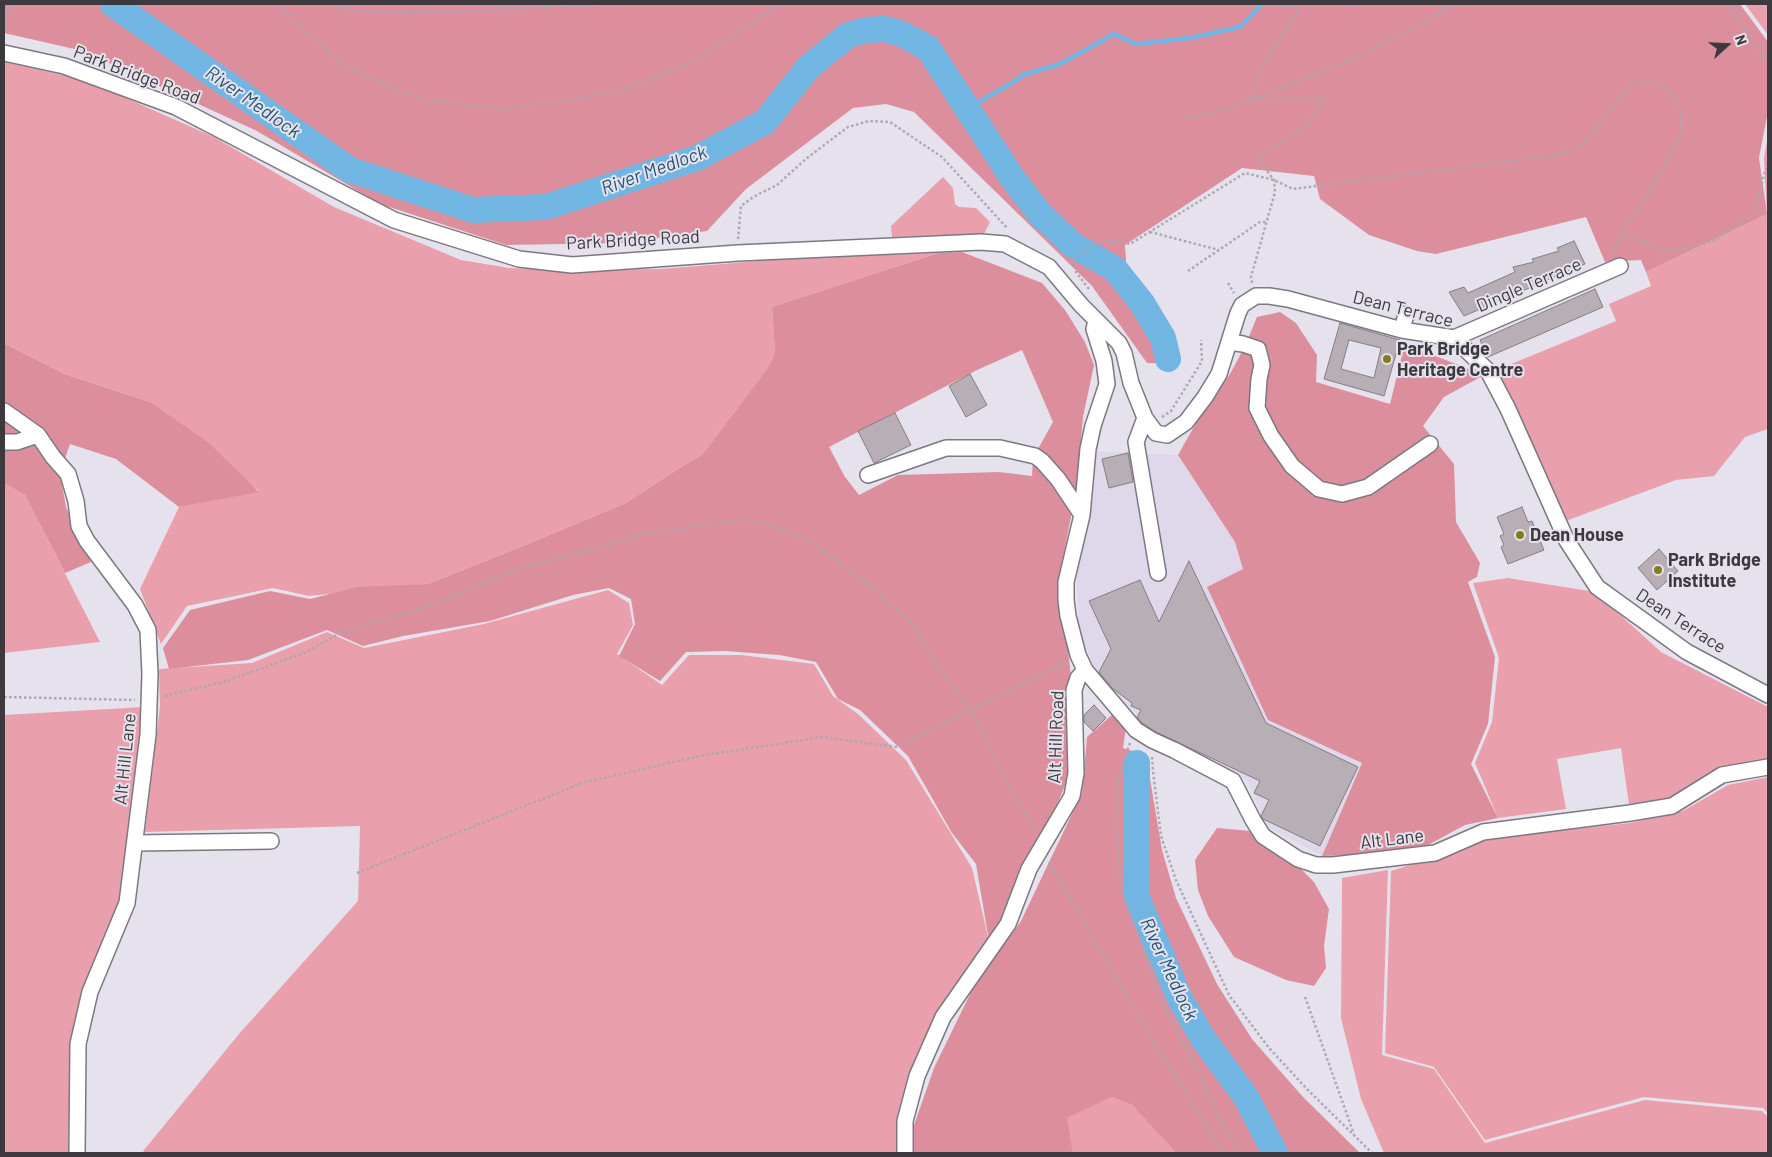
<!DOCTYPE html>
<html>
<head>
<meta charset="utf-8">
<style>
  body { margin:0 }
  #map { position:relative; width:1772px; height:1157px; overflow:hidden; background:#e6e2ed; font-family:Barlow,sans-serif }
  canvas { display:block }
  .frame { position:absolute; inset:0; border:5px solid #3c3a3e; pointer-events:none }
  .north { position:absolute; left:1702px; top:20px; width:50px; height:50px; -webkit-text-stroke:4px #e6e2ed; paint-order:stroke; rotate:70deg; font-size:14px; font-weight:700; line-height:20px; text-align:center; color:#3c3a3e }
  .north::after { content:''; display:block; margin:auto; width:18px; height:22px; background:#3c3a3e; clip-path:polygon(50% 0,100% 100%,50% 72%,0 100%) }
</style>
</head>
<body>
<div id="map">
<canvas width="1772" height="1157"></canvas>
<div class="frame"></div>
<div class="north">N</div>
</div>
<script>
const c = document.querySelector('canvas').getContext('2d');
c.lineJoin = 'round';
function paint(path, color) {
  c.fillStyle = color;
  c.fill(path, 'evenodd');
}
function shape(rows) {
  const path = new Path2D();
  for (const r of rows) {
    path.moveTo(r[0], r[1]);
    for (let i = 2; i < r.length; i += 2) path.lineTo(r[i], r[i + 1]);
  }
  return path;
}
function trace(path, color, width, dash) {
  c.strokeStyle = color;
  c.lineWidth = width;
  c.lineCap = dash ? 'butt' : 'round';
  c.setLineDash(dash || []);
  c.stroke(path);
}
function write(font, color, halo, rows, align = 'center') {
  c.font = font + ' Barlow,sans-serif';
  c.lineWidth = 4;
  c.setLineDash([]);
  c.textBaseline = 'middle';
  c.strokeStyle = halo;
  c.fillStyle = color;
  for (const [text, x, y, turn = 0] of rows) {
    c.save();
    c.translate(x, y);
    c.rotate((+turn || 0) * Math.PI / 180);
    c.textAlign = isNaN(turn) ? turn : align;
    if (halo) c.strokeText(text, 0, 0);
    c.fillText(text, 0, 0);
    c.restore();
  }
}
const built = shape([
  [1096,451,1178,455,1235,542,1243,569,1207,587,1268,720,1362,763,1322,856,1267,827,1247,780,1144,724,1135,712,1095,673,1079,628,1076,569]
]);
const green = shape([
  [1745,4,1768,4,1768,35],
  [4,62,85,80,214,137,334,207,461,260,509,268,570,270,661,269,783,259,938,253,772,307,775,353,767,369,702,455,681,467,626,503,523,546,428,584,309,596,273,588,187,606,161,644,140,589,179,507,259,491,150,402,64,374,4,343],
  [1768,136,1768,429,1745,437,1714,476,1676,480,1563,522,1494,371,1616,321,1609,304,1651,286,1646,272,1767,214,1764,158],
  [943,177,953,188,955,204,959,207,976,208,990,222,984,234,892,237,891,226],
  [4,483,25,495,100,642,4,653],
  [1508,578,1595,592,1661,652,1768,707,1768,759,1721,771,1668,803,1629,805,1621,748,1557,759,1566,809,1498,818,1475,763,1492,722,1499,658,1473,583],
  [608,590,629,603,633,625,617,654,662,685,689,655,741,655,814,664,833,696,858,714,906,760,972,868,989,941,925,1040,900,1107,899,1153,143,1153,144,1150,239,1034,358,901,360,826,145,832,160,707,159,669,252,663,327,632,364,648,484,624],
  [144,707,121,898,85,983,71,1049,68,1153,4,1153,4,715],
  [1768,777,1768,1113,1763,1108,1644,1097,1485,1140,1434,1067,1385,1053,1391,871,1497,837,1630,823,1683,811,1728,785],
  [1388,870,1382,1055,1434,1069,1485,1143,1645,1100,1762,1111,1768,1117,1768,1153,1384,1153,1361,1099,1341,1018,1342,878],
  [1112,1097,1132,1105,1182,1153,1073,1153,1066,1118]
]);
const forest = shape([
  [4,4,1740,4,1768,42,1768,111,1759,158,1767,214,1646,272,1641,260,1605,262,1586,217,1436,254,1417,251,1369,235,1320,199,1314,176,1242,168,1125,245,1128,291,1178,364,1147,363,1092,286,914,112,886,104,853,108,746,189,707,231,621,243,506,245,380,204,257,131,83,51,4,33],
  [962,252,1042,283,1065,310,1085,342,1094,365,1083,417,1077,486,1060,573,1061,619,1068,650,1071,677,1070,774,1055,809,1005,918,989,941,976,864,952,833,908,756,860,710,838,699,816,662,779,655,725,651,686,652,660,681,619,656,635,624,631,599,609,588,573,595,490,621,403,636,363,646,327,630,248,660,169,669,163,648,190,610,270,591,310,599,357,587,428,584,523,546,626,503,681,467,702,455,767,369,775,353,772,307,938,253],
  [1022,350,1053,422,1033,458,1032,476,999,472,898,475,859,495,845,477,829,447,977,370],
  [1280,312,1296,323,1317,355,1316,382,1390,404,1404,347,1425,352,1484,375,1444,397,1423,426,1454,464,1456,522,1480,563,1477,577,1468,582,1495,657,1488,724,1471,764,1498,818,1465,825,1428,845,1381,854,1322,856,1362,763,1268,720,1207,587,1243,569,1235,542,1178,455,1200,416,1230,374,1245,346,1257,317],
  [4,343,64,374,150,402,209,443,259,492,179,507,116,459,70,444,60,473,66,507,91,562,65,573,25,495,4,483],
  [1114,713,1126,728,1123,748,1146,755,1162,850,1176,898,1217,984,1252,1039,1303,1097,1360,1153,1177,1153,1132,1105,1112,1097,1067,1118,1073,1153,913,1153,913,1128,934,1068,974,986,1021,921,1082,793,1087,737],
  [1217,828,1251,831,1293,861,1314,882,1329,909,1324,946,1326,968,1314,986,1286,980,1234,957,1208,916,1198,890,1195,860]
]);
const stream = shape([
  [1279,4,1291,4],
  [1352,4,1353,4],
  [967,109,1017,80,1023,75,1060,64,1114,34,1136,44,1190,38,1240,27,1262,4]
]);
const river = shape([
  [113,4,350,170,473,210,546,207,697,158,765,122,808,68,848,35,866,30,885,29,902,34,928,48,1013,179,1040,214,1073,245,1115,269,1142,303,1163,338,1168,359],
  [1137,763,1137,898,1180,999,1204,1040,1246,1097,1275,1153]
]);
const building = shape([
  [1574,241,1585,264,1464,316,1449,292,1464,287,1468,293,1515,272,1513,267,1534,262,1532,259,1559,251,1557,248,1574,241],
  [1595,289,1603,307,1488,357,1480,340,1595,289],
  [1340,323,1400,340,1384,396,1324,379,1340,323],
  [1349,340,1381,348,1374,378,1341,369,1349,340],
  [970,374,987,405,966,417,949,386,970,374],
  [895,413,911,445,874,463,858,431,895,413],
  [1128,453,1133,482,1109,488,1102,459,1128,453],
  [1522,507,1528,522,1532,521,1544,550,1508,564,1501,547,1504,545,1500,536,1504,534,1497,517,1522,507],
  [1659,549,1678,571,1657,590,1638,568,1659,549],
  [1189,561,1266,723,1358,767,1320,846,1263,819,1261,816,1269,800,1254,793,1260,781,1156,732,1142,723,1137,717,1141,710,1131,706,1132,703,1112,688,1099,672,1111,649,1089,601,1140,580,1159,622,1189,561],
  [1094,705,1106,718,1093,731,1084,722,1084,715,1094,705]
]);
const path = shape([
  [277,4,342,65,422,100,507,109,617,92,691,63,781,4],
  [336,4,343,9,383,12,462,11,625,4],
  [1727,4,1768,62],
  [1439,13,1446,4],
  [4,30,6,19,12,4],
  [1184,119,1221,110,1254,99,1356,58,1458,4],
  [1150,232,1219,250],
  [1621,236,1641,241,1661,249,1682,250,1715,240,1753,214,1768,162],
  [738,239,741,206,753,197,777,185,807,158,848,127,869,121,890,122,942,157,1008,229],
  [1188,271,1260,222,1267,222],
  [1228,283,1234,293],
  [1252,283,1251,277,1275,192,1274,180,1257,158,1304,128,1326,99,1254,99,1258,73,1297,13,1298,4],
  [1089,289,1076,272,1072,259,1099,242,1115,241,1130,244,1245,173,1274,180,1293,189,1558,155,1585,143,1631,84,1654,81,1672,92,1681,111,1681,134,1665,166,1621,236,1613,254],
  [1162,417,1171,411,1202,361,1201,340],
  [165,696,227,681,304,653,343,632,432,605,521,568,595,549,639,535,740,520,768,524,809,541,869,585,912,623,935,663,971,709,996,761,1035,832],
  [4,697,135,700],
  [1130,743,1118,780,1116,830,1121,887,1160,998,1197,1069,1220,1120,1240,1153],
  [1152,757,1153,771,1161,836,1176,880,1229,995,1269,1048,1307,1089,1372,1153],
  [1049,862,1136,1013,1223,1153],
  [357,873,582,783,699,756,823,737,897,747,1066,662],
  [1305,997,1354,1134]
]);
const minor = shape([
  [4,53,64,66,176,107,394,220,519,259,572,265,738,253,981,242,1005,244,1049,267,1081,305,1119,343,1124,353,1131,383,1145,418,1156,433,1167,435,1186,422,1205,397,1219,374,1238,313,1242,305,1256,296,1269,296,1288,299,1402,330,1454,338,1488,371,1508,409,1567,541,1597,587,1687,652,1768,695],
  [1096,321,1094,329,1104,361,1107,384,1093,426,1088,449,1082,515,1066,582,1066,600,1068,616,1078,655,1085,670,1136,730,1152,740,1174,750,1233,781,1253,820,1263,836,1298,859,1316,865,1333,865,1435,853,1483,832,1630,813,1672,806,1722,775,1768,767],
  [1402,330,1406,314],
  [1454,338,1620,266],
  [1229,342,1243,344,1258,349,1262,365,1259,379,1257,408,1271,436,1292,466,1319,489,1342,494,1368,487,1430,444],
  [4,411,38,435,53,457,68,474,76,501,79,526,87,541,135,605,148,630,150,674,148,735,127,903,90,992,78,1044,77,1153],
  [1145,418,1136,442,1158,573],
  [4,442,17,442,38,435],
  [868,475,946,448,1000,448,1035,456,1042,461,1058,479,1082,515],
  [135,843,271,841],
  [905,1153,905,1121,917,1076,943,1017,1008,924,1029,869,1072,796,1076,773,1074,690,1078,678,1085,670]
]);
const markers = [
  [1387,359,5,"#847c22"],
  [1520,535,5,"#847c22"],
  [1658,570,5,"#847c22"]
];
const streetNames = [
  ["Park Bridge Road",137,75,21],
  ["Park Bridge Road",633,240,-3],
  ["Dingle Terrace",1529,285,-23],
  ["Dean Terrace",1403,309,14],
  ["Dean Terrace",1681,621,33],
  ["Alt Hill Road",1056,737,-88],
  ["Alt Hill Lane",125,759,-84],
  ["Alt Lane",1392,839,-7]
];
const poiNames = [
  ["Park Bridge",1397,349],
  ["Heritage Centre",1397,370],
  ["Dean House",1530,535],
  ["Park Bridge",1668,560],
  ["Institute",1668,581]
];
const waterNames = [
  ["River Medlock",253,102,35],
  ["River Medlock",654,170,-20],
  ["River Medlock",1169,969,65]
];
paint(built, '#dfd8eb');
paint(green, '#e99fac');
paint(forest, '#dc8e9c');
trace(stream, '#71b6e3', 4.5);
trace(river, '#71b6e3', 26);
paint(building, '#b8aeb5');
trace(building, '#867c83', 1);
trace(minor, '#7c7882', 18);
trace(path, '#aba8b0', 2.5, [2.5, 2.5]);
trace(minor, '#fff', 15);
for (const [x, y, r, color] of markers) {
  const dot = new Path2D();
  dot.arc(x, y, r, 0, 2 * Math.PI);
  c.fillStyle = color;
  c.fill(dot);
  trace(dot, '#e6e2ed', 2);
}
write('18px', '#3c3a3e', '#e6e2ed', streetNames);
write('bold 18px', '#3c3a3e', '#e6e2ed', poiNames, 'left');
write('italic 19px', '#215574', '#e6e2ed', waterNames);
</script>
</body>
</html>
